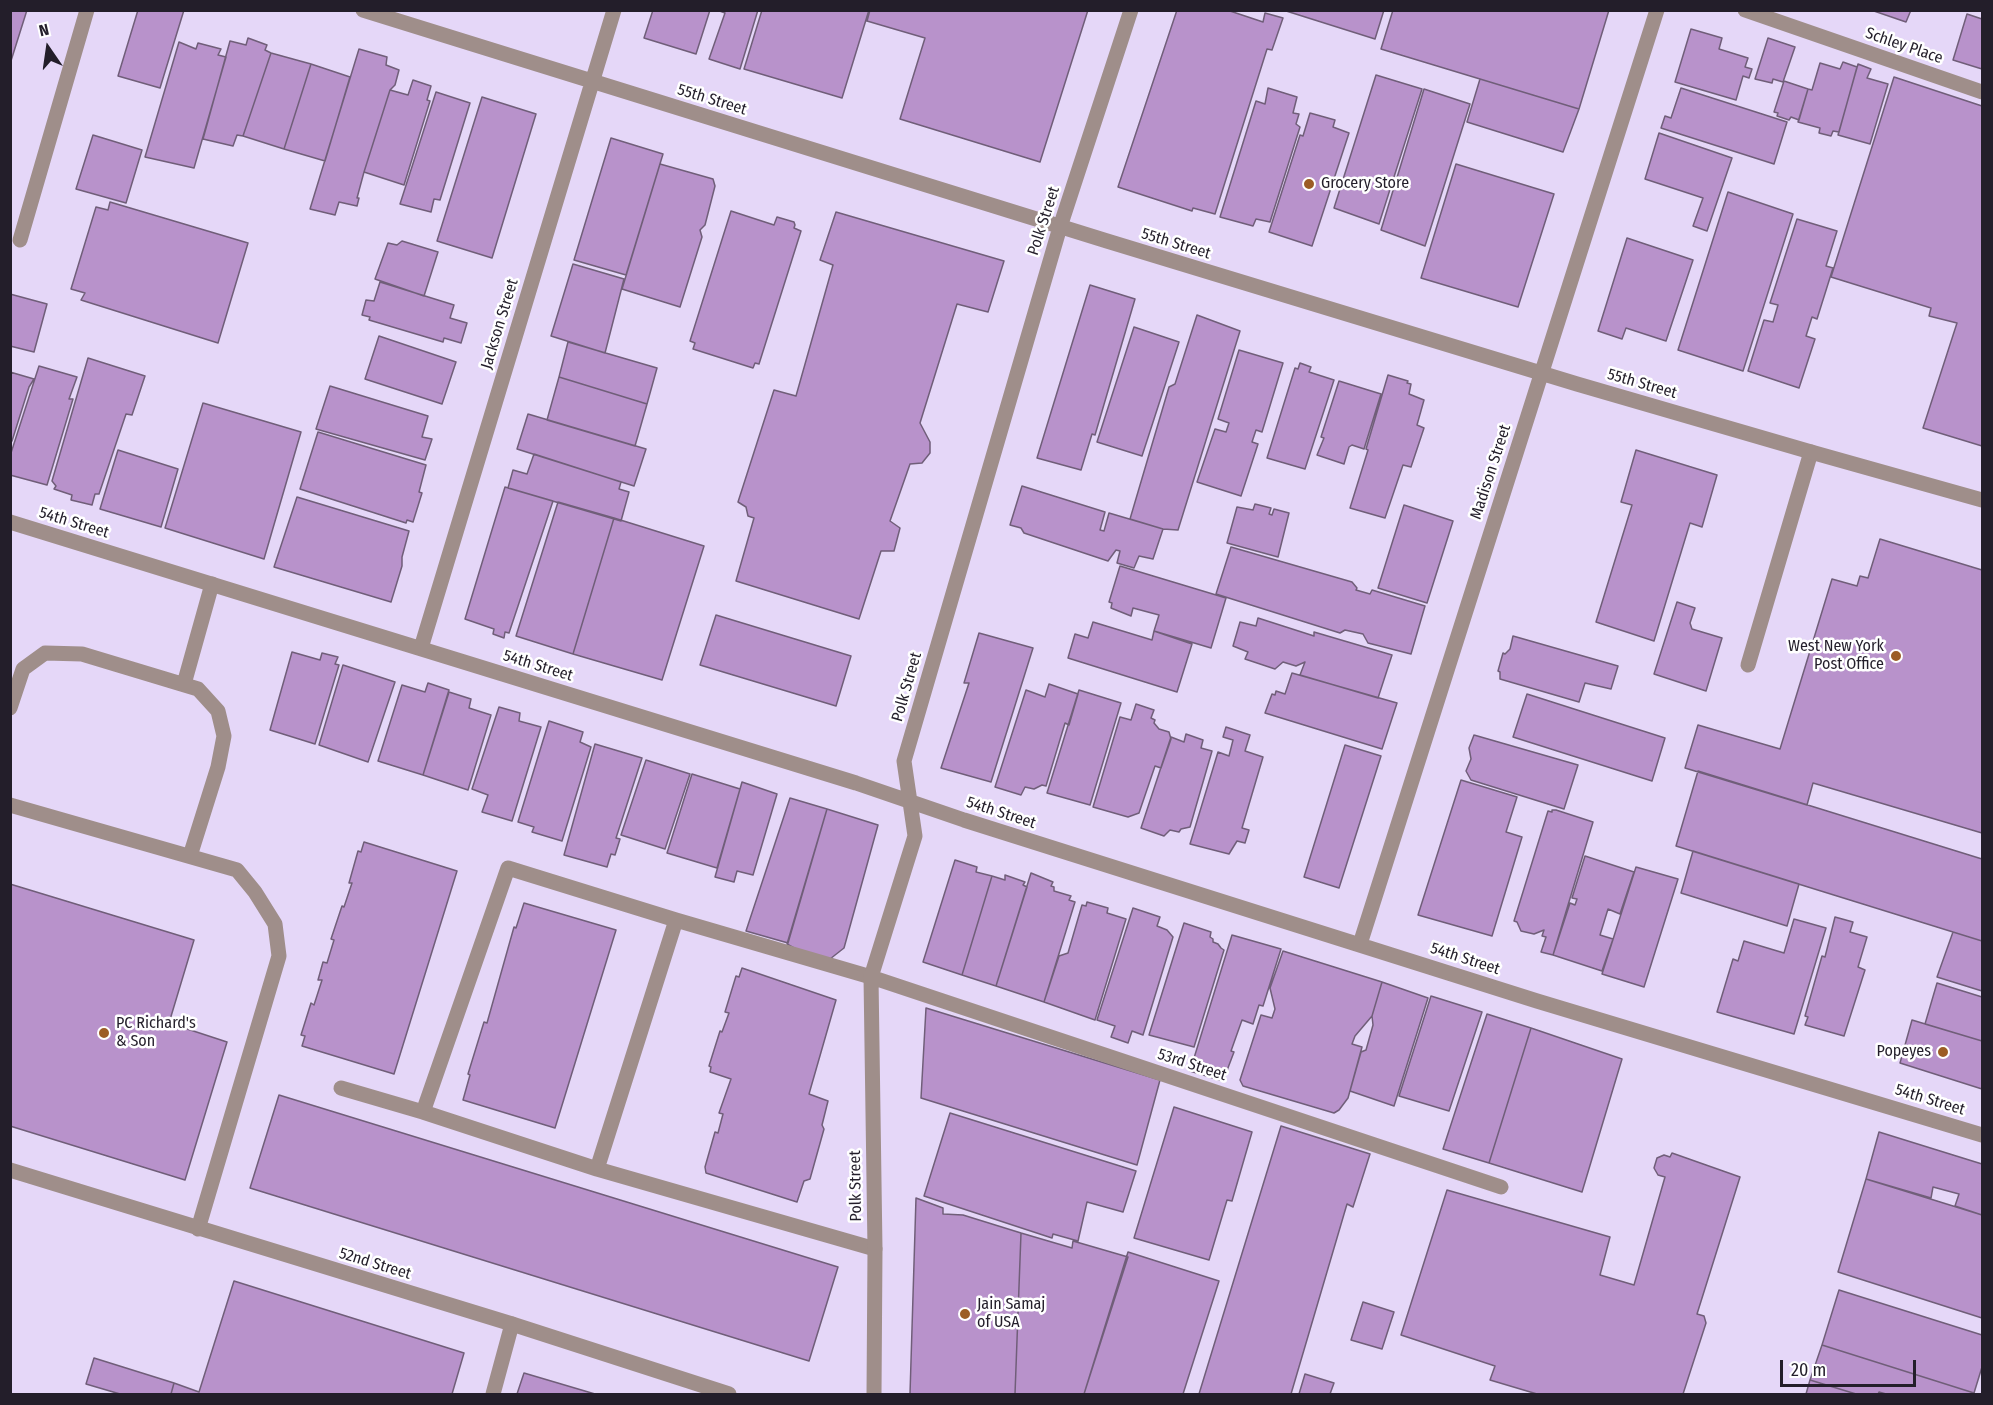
<!DOCTYPE html>
<html>
<head>
<meta charset="utf-8">
<style>
  body { margin:0 }
  #map { position:relative; width:1993px; height:1405px; overflow:hidden; background:#e5d7f8; font-family:"Fira Sans Condensed",sans-serif }
  canvas { display:block }
  .frame { position:absolute; inset:0; border:12px solid #231e2a; pointer-events:none }
  .north { position:absolute; left:18px; top:18px; width:60px; height:60px; -webkit-text-stroke:4px #fff; paint-order:stroke; rotate:347deg; font-size:16px; font-weight:700; line-height:24px; text-align:center; color:#231e2a }
  .north::after { content:''; display:block; margin:auto; width:21px; height:27px; background:#231e2a; clip-path:polygon(50% 0,100% 100%,50% 72%,0 100%) }
  .scale { position:absolute; left:1780px; top:1360px; width:136px; height:27px; box-sizing:border-box; border:3px solid #231e2a; border-top:0; padding-left:8px; font-size:18px; line-height:21px; white-space:nowrap; color:#231e2a; -webkit-text-stroke:4px #fff; paint-order:stroke }
</style>
</head>
<body>
<div id="map">
<canvas width="1993" height="1405"></canvas>
<div class="frame"></div>
<div class="north">N</div>
<div class="scale">20 m</div>
</div>
<script>
const c = document.querySelector('canvas').getContext('2d');
c.lineJoin = 'round';
function paint(path, color) {
  c.fillStyle = color;
  c.fill(path, 'evenodd');
}
function shape(rows) {
  const path = new Path2D();
  for (const r of rows) {
    path.moveTo(r[0], r[1]);
    for (let i = 2; i < r.length; i += 2) path.lineTo(r[i], r[i + 1]);
  }
  return path;
}
function trace(path, color, width, dash) {
  c.strokeStyle = color;
  c.lineWidth = width;
  c.lineCap = dash ? 'butt' : 'round';
  c.setLineDash(dash || []);
  c.stroke(path);
}
function write(font, color, halo, rows, align = 'center') {
  c.font = font + ' "Fira Sans Condensed",sans-serif';
  c.lineWidth = 5;
  c.setLineDash([]);
  c.textBaseline = 'middle';
  c.strokeStyle = halo;
  c.fillStyle = color;
  for (const [text, x, y, turn = 0] of rows) {
    c.save();
    c.translate(x, y);
    c.rotate((+turn || 0) * Math.PI / 180);
    c.textAlign = isNaN(turn) ? turn : align;
    if (halo) c.strokeText(text, 0, 0);
    c.fillText(text, 0, 0);
    c.restore();
  }
}
const building = shape([
  [10,10,27,10,10,64,10,10],
  [138,10,184,10,160,88,118,76,138,10],
  [653,10,710,10,696,54,644,38,653,10],
  [717,10,758,10,740,69,709,59,725,13,717,10],
  [762,10,869,10,842,98,744,69,762,10],
  [870,10,1088,10,1040,162,900,119,925,38,867,21,870,10],
  [1177,10,1227,10,1263,22,1265,13,1283,18,1272,50,1267,49,1215,214,1193,208,1192,211,1118,187,1177,10],
  [1283,10,1384,10,1375,39,1283,10],
  [1393,10,1609,10,1579,109,1381,49,1393,10],
  [1871,10,1911,10,1906,22,1871,10],
  [1967,14,1982,19,1982,69,1953,60,1967,14],
  [1691,29,1722,38,1719,49,1748,58,1745,67,1752,69,1749,78,1743,76,1736,100,1675,82,1691,29],
  [248,38,267,45,265,50,271,53,243,136,237,135,233,146,203,139,230,41,246,45,248,38],
  [1768,38,1795,47,1783,82,1773,79,1772,83,1755,79,1768,38],
  [179,42,196,49,198,43,221,49,218,55,226,57,194,168,145,157,179,42],
  [359,49,387,57,386,65,399,70,395,85,390,90,364,172,357,198,359,198,357,206,339,202,335,215,310,209,359,49],
  [271,53,311,64,284,149,243,136,271,53],
  [1843,62,1857,67,1839,132,1833,131,1831,136,1819,133,1820,128,1798,122,1808,89,1812,90,1820,63,1840,69,1843,62],
  [311,64,350,77,325,161,284,149,311,64],
  [1858,64,1871,69,1867,78,1888,84,1870,144,1838,135,1858,64],
  [1376,75,1422,89,1379,224,1334,208,1376,75],
  [1894,77,1982,106,1982,446,1923,428,1957,323,1929,316,1931,308,1831,277,1894,77],
  [1480,79,1579,109,1563,152,1467,122,1480,79],
  [413,80,431,86,427,100,430,101,404,185,364,172,390,90,408,95,413,80],
  [1784,81,1808,89,1799,120,1791,117,1789,120,1777,116,1778,113,1774,112,1784,81],
  [1268,88,1297,97,1293,113,1299,114,1296,124,1300,127,1270,222,1256,219,1253,226,1220,217,1256,101,1265,104,1268,88],
  [1681,88,1787,122,1774,164,1661,128,1665,116,1671,118,1681,88],
  [1424,89,1470,104,1425,246,1381,230,1424,89],
  [436,92,470,103,440,200,434,199,431,212,400,204,436,92],
  [482,97,536,114,492,258,437,241,482,97],
  [1310,113,1335,120,1333,127,1349,133,1312,246,1269,232,1300,135,1303,136,1310,113],
  [1659,133,1732,158,1707,231,1693,226,1703,198,1645,179,1659,133],
  [93,135,142,150,126,203,76,189,93,135],
  [611,138,663,154,626,275,574,260,611,138],
  [660,164,713,179,715,186,705,225,700,230,702,237,680,307,622,289,660,164],
  [1456,164,1554,194,1518,307,1421,278,1456,164],
  [1728,192,1793,214,1743,371,1678,350,1728,192],
  [110,202,248,243,218,343,81,300,85,293,71,289,96,207,108,210,110,202],
  [731,211,774,225,777,217,794,222,795,225,794,228,801,231,759,364,755,363,753,368,693,349,695,343,690,341,731,211],
  [836,212,1004,261,988,312,957,304,920,423,930,442,930,453,922,463,910,464,890,521,900,528,894,551,881,551,859,619,736,581,754,518,748,516,746,507,738,502,774,390,796,396,833,265,820,260,836,212],
  [1797,219,1837,231,1826,266,1833,268,1817,319,1812,317,1806,336,1815,339,1799,388,1748,371,1764,320,1773,322,1778,305,1770,303,1797,219],
  [1627,238,1693,260,1666,341,1626,328,1622,339,1598,331,1627,238],
  [402,241,438,252,424,296,375,279,388,243,397,245,402,241],
  [573,264,624,279,605,353,551,336,573,264],
  [380,282,454,305,450,318,467,323,461,343,444,338,443,342,369,320,370,317,362,315,366,300,374,301,380,282],
  [1090,285,1135,299,1095,435,1092,434,1081,470,1037,458,1090,285],
  [10,294,47,304,34,352,10,346,10,294],
  [1197,315,1240,331,1178,530,1163,529,1130,519,1169,387,1175,384,1197,315],
  [1134,327,1179,342,1142,456,1097,442,1134,327],
  [379,336,456,362,442,404,365,379,379,336],
  [568,342,657,368,647,404,559,377,568,342],
  [1239,350,1283,363,1262,432,1256,430,1252,442,1258,444,1241,496,1197,482,1215,429,1226,432,1229,423,1218,419,1239,350],
  [88,358,145,376,132,415,126,414,99,494,95,494,92,505,71,500,72,495,54,489,56,486,52,481,88,358],
  [1300,363,1311,367,1309,372,1334,380,1305,469,1267,458,1295,368,1298,369,1300,363],
  [39,366,77,377,69,399,73,399,47,485,10,475,10,456,39,366],
  [10,372,34,379,29,387,12,441,10,441,10,372],
  [1388,375,1408,381,1407,383,1411,384,1409,394,1424,400,1417,425,1424,428,1411,467,1403,465,1385,518,1350,508,1368,450,1366,449,1388,375],
  [559,377,647,404,635,446,547,420,559,377],
  [1339,381,1381,394,1364,449,1352,445,1349,447,1344,464,1317,455,1324,438,1321,437,1339,381],
  [330,386,428,416,422,437,432,439,425,460,316,429,330,386],
  [203,403,301,432,264,559,165,528,203,403],
  [528,414,646,449,634,486,517,449,528,414],
  [318,432,426,465,419,492,422,493,413,522,407,520,406,523,300,489,318,432],
  [118,450,178,469,161,527,100,509,118,450],
  [1636,450,1717,475,1702,527,1690,523,1654,641,1596,622,1632,505,1621,502,1636,450],
  [534,454,621,482,619,489,629,492,621,521,508,488,513,470,527,474,534,454],
  [1022,486,1105,512,1100,530,1104,531,1109,513,1163,529,1153,559,1139,556,1134,568,1117,563,1120,551,1116,550,1108,561,1024,533,1021,528,1010,525,1022,486],
  [505,487,553,501,509,633,505,632,504,638,493,634,494,629,465,619,505,487],
  [297,497,409,531,402,557,402,566,391,602,274,567,297,497],
  [558,502,614,518,573,654,516,636,558,502],
  [1255,504,1271,508,1269,514,1272,515,1274,509,1289,513,1278,557,1227,543,1237,507,1253,510,1255,504],
  [1404,505,1453,521,1427,603,1378,588,1404,505],
  [614,518,704,546,662,680,573,654,614,518],
  [1880,539,1982,570,1982,833,1813,783,1807,805,1685,768,1698,725,1780,749,1832,579,1857,586,1860,576,1868,578,1880,539],
  [1231,547,1352,582,1357,588,1356,590,1370,594,1372,590,1425,606,1411,654,1368,643,1363,634,1345,630,1340,633,1216,594,1231,547],
  [1120,566,1226,598,1211,648,1154,631,1159,615,1133,608,1131,616,1111,608,1112,603,1109,602,1120,566],
  [1677,602,1695,608,1690,623,1692,629,1722,638,1706,691,1654,674,1677,602],
  [716,615,851,656,836,706,700,665,716,615],
  [1258,618,1314,636,1314,632,1392,655,1378,698,1300,675,1305,662,1296,666,1283,662,1275,669,1245,659,1248,652,1233,646,1240,622,1256,626,1258,618],
  [1093,622,1152,640,1154,631,1192,644,1177,692,1068,658,1075,634,1088,638,1093,622],
  [979,633,1033,648,991,782,941,768,969,683,964,683,979,633],
  [1513,636,1618,666,1611,689,1585,683,1579,702,1500,679,1500,672,1498,671,1503,653,1505,654,1510,649,1513,636],
  [292,652,320,660,322,653,338,657,335,664,339,665,315,744,270,730,292,652],
  [343,665,395,682,368,762,319,745,343,665],
  [1292,673,1397,703,1382,749,1265,713,1272,694,1275,695,1276,691,1285,694,1292,673],
  [428,683,449,690,423,775,378,761,402,685,425,692,428,683],
  [1049,684,1078,694,1069,725,1065,723,1046,786,1042,785,1034,789,1025,787,1021,795,995,787,1026,690,1045,697,1049,684],
  [1079,690,1121,703,1090,805,1047,793,1079,690],
  [449,692,471,699,469,708,491,715,468,790,423,775,449,692],
  [1527,694,1665,738,1652,781,1513,737,1527,694],
  [1136,704,1154,710,1151,718,1155,720,1154,723,1159,729,1169,732,1171,739,1161,768,1155,766,1139,813,1128,817,1093,807,1120,717,1131,720,1136,704],
  [499,707,520,713,519,721,541,727,512,821,482,812,488,795,472,789,499,707],
  [549,721,583,732,580,742,591,747,562,841,532,832,534,827,518,822,549,721],
  [1226,727,1250,735,1245,751,1263,757,1242,828,1249,830,1245,843,1237,841,1229,854,1190,844,1218,752,1229,756,1233,740,1223,737,1226,727],
  [1186,734,1203,740,1201,748,1212,751,1190,827,1181,829,1179,832,1170,830,1164,836,1141,828,1171,737,1184,742,1186,734],
  [1474,735,1578,765,1564,809,1471,780,1466,771,1471,759,1469,748,1474,735],
  [595,744,642,758,616,838,620,839,615,855,611,854,607,867,564,855,595,744],
  [1345,745,1381,756,1339,888,1304,877,1345,745],
  [646,760,690,774,665,849,621,835,646,760],
  [1698,771,1982,859,1982,941,1676,846,1698,771],
  [692,774,740,789,717,868,667,853,692,774],
  [1461,780,1517,797,1506,832,1522,837,1492,936,1418,915,1461,780],
  [742,782,777,794,753,875,737,871,734,882,715,877,742,782],
  [790,798,827,809,788,943,746,931,790,798],
  [827,809,878,825,844,948,830,959,801,952,787,944,827,809],
  [1552,810,1556,810,1593,822,1553,955,1541,952,1546,937,1542,936,1544,930,1534,934,1521,931,1517,922,1514,921,1548,811,1552,812,1552,810],
  [364,842,457,871,394,1074,302,1046,305,1036,301,1035,311,1003,314,1005,322,980,318,980,323,962,327,963,334,940,331,939,342,906,344,907,352,883,349,883,358,851,361,852,364,842],
  [1693,851,1799,884,1787,926,1681,893,1693,851],
  [1585,856,1634,872,1620,914,1608,909,1600,935,1613,939,1602,971,1553,955,1570,903,1575,905,1577,899,1572,898,1585,856],
  [955,860,977,867,976,872,992,876,962,975,923,962,955,860],
  [1636,867,1678,879,1644,987,1602,974,1636,867],
  [1031,873,1053,882,1051,886,1054,887,1054,891,1071,896,1069,900,1075,902,1044,1002,996,986,1031,873],
  [1005,875,1025,882,1023,885,1027,887,996,986,962,975,992,876,1005,880,1005,875],
  [10,884,194,940,169,1023,227,1042,185,1180,10,1126,10,884],
  [1087,902,1108,908,1107,913,1126,919,1095,1020,1044,1002,1059,956,1068,953,1082,905,1086,906,1087,902],
  [524,903,616,930,555,1128,463,1100,470,1075,468,1074,484,1022,487,1023,514,927,516,928,524,903],
  [1133,908,1160,917,1157,926,1167,930,1173,937,1143,1035,1132,1031,1128,1043,1111,1037,1115,1026,1097,1020,1133,908],
  [1835,917,1853,922,1850,932,1867,937,1858,967,1865,970,1844,1036,1805,1025,1808,1017,1805,1016,1822,956,1825,957,1835,917],
  [1794,919,1826,928,1794,1034,1717,1012,1733,959,1738,961,1744,941,1784,953,1794,919],
  [1184,923,1211,932,1210,937,1213,939,1213,942,1218,944,1221,948,1224,950,1194,1047,1149,1035,1184,923],
  [1953,932,1982,941,1982,991,1937,977,1953,932],
  [1232,935,1281,949,1263,1006,1259,1005,1253,1024,1242,1020,1231,1051,1234,1052,1223,1081,1190,1071,1232,935],
  [1283,951,1382,982,1372,1016,1355,1036,1352,1044,1362,1047,1348,1098,1339,1110,1334,1113,1243,1086,1240,1080,1261,1015,1272,1018,1275,1009,1270,988,1283,951],
  [742,968,836,1000,809,1094,828,1101,822,1125,824,1129,810,1179,804,1181,797,1202,706,1173,705,1167,715,1132,718,1133,723,1114,719,1113,731,1079,710,1072,711,1067,709,1066,720,1031,722,1032,729,1013,725,1012,736,976,739,977,742,968],
  [1382,982,1428,998,1394,1106,1350,1091,1361,1052,1366,1050,1373,1025,1372,1016,1382,982],
  [1937,983,1982,997,1982,1041,1925,1024,1937,983],
  [1431,996,1482,1012,1449,1111,1399,1096,1431,996],
  [926,1008,1160,1080,1137,1165,921,1098,926,1008],
  [1487,1014,1531,1028,1489,1163,1443,1149,1487,1014],
  [1912,1020,1982,1041,1982,1089,1900,1063,1912,1020],
  [1531,1028,1622,1059,1582,1192,1489,1163,1531,1028],
  [279,1095,838,1267,809,1361,250,1188,279,1095],
  [1174,1107,1252,1132,1232,1201,1227,1200,1209,1260,1134,1238,1174,1107],
  [950,1113,1136,1171,1123,1212,1087,1202,1078,1241,1053,1234,1052,1238,924,1196,950,1113],
  [1281,1126,1370,1154,1353,1207,1347,1204,1291,1394,1199,1394,1281,1126],
  [1879,1132,1982,1164,1982,1215,1955,1206,1959,1194,1933,1187,1931,1198,1866,1179,1879,1132],
  [1672,1153,1740,1177,1697,1314,1704,1316,1706,1323,1683,1394,1537,1394,1490,1380,1495,1366,1401,1335,1447,1190,1610,1237,1600,1275,1634,1285,1665,1177,1658,1175,1654,1168,1657,1158,1664,1155,1670,1157,1672,1153],
  [1866,1179,1982,1215,1982,1318,1838,1272,1866,1179],
  [916,1198,943,1208,943,1214,963,1215,1021,1233,1015,1394,910,1394,916,1198],
  [1021,1233,1072,1248,1073,1241,1128,1257,1084,1394,1015,1394,1021,1233],
  [1128,1252,1219,1281,1183,1394,1084,1394,1128,1252],
  [234,1281,464,1353,452,1394,171,1394,174,1383,199,1392,234,1281],
  [1839,1290,1982,1335,1982,1367,1974,1393,1822,1345,1839,1290],
  [1363,1302,1394,1312,1382,1349,1351,1340,1363,1302],
  [1822,1345,1974,1393,1974,1394,1886,1394,1879,1392,1878,1394,1856,1394,1810,1380,1822,1345],
  [94,1358,174,1383,171,1394,120,1394,86,1384,94,1358],
  [524,1373,595,1394,517,1394,524,1373],
  [1305,1374,1334,1383,1330,1394,1299,1394,1305,1374],
  [1810,1380,1856,1394,1806,1394,1810,1380]
]);
const service = shape([
  [1745,10,1982,92],
  [1748,665,1811,452],
  [184,684,212,584],
  [10,708,23,669,45,653,82,654,198,689,218,711,224,736,218,767,190,856],
  [10,805,237,870,255,892,275,924,279,956,198,1229],
  [871,977,676,920,508,868,423,1112,597,1169,875,1249],
  [341,1088,423,1112],
  [597,1169,676,920],
  [493,1394,512,1324]
]);
const minor = shape([
  [363,10,1107,241,1577,384,1811,452,1982,500],
  [20,240,87,10],
  [10,522,856,783,964,820,1537,1001,1982,1135],
  [421,648,614,10],
  [1360,944,1657,10],
  [871,977,1501,1187],
  [10,1170,512,1324,729,1394],
  [874,1394,875,1249,871,977,915,836,904,761,1060,227,1131,10]
]);
const markers = [
  [1309,184,6,"#9c5d25"],
  [1896,656,6,"#9c5d25"],
  [104,1033,6,"#9c5d25"],
  [1943,1052,6,"#9c5d25"],
  [965,1314,6,"#9c5d25"]
];
const streetNames = [
  ["Schley Place",1904,46,19],
  ["55th Street",712,100,17],
  ["Polk Street",1044,221,-72],
  ["55th Street",1176,244,17],
  ["Jackson Street",500,324,-73],
  ["55th Street",1642,384,16],
  ["Madison Street",1491,472,-72],
  ["54th Street",74,523,17],
  ["54th Street",538,666,17],
  ["Polk Street",907,687,-74],
  ["54th Street",1001,813,18],
  ["54th Street",1465,959,18],
  ["53rd Street",1192,1065,18],
  ["54th Street",1930,1100,17],
  ["Polk Street",856,1186,-91],
  ["52nd Street",375,1264,17]
];
const poiNames = [
  ["Grocery Store",1321,184],
  ["West New York",1884,647,"right"],
  ["Post Office",1884,665,"right"],
  ["PC Richard's",116,1024],
  ["& Son",116,1042],
  ["Popeyes",1931,1052,"right"],
  ["Jain Samaj",977,1305],
  ["of USA",977,1323]
];
paint(building, '#b892cb');
trace(building, '#705e79', 1.5);
trace(service, '#9f8e8a', 15);
trace(minor, '#9f8e8a', 15);
for (const [x, y, r, color] of markers) {
  const dot = new Path2D();
  dot.arc(x, y, r, 0, 2 * Math.PI);
  c.fillStyle = color;
  c.fill(dot);
  trace(dot, '#fff', 2);
}
write('16px', '#231e2a', '#fff', streetNames);
write('16px', '#231e2a', '#fff', poiNames, 'left');
</script>
</body>
</html>
